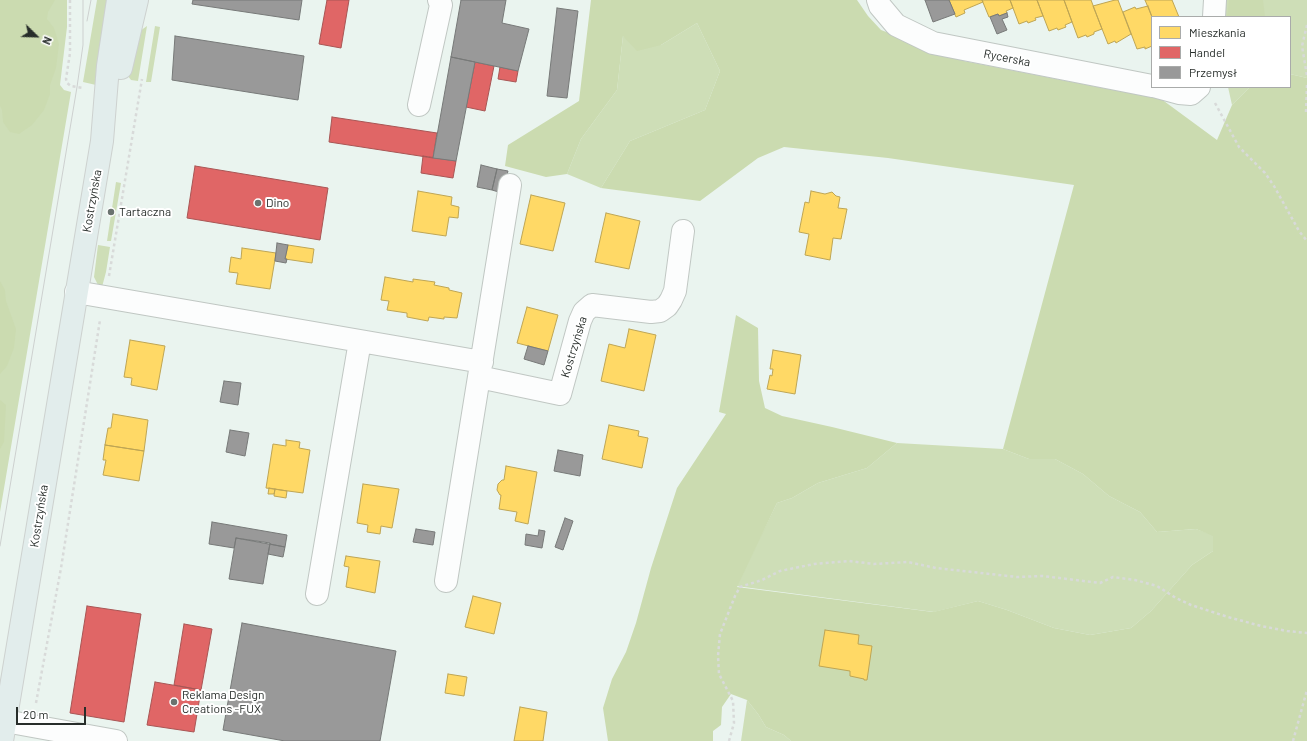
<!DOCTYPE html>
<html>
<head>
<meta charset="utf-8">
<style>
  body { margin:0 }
  #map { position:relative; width:1307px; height:741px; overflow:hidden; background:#eaf4ef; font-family:Barlow,sans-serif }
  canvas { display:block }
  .legend { position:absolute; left:1151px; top:16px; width:140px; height:72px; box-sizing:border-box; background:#fff; border:1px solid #a9abaa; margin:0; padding:5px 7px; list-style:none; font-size:12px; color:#272d2a }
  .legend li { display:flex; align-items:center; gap:8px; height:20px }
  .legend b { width:20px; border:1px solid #a9abaa }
  .north { position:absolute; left:16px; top:16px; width:40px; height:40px; -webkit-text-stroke:3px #fff; paint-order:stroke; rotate:113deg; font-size:11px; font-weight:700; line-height:16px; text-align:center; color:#272d2a }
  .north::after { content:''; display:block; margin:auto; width:14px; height:18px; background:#272d2a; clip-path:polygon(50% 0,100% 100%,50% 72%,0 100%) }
  .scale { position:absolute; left:16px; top:707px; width:70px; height:18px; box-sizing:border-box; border:2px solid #272d2a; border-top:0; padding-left:5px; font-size:12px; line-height:14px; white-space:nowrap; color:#272d2a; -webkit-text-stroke:3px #fff; paint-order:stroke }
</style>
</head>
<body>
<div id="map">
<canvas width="1307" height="741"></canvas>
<ul class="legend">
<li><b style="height:11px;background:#ffd966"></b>Mieszkania</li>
<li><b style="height:11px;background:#e06666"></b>Handel</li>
<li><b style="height:11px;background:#999"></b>Przemysł</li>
</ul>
<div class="north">N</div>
<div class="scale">20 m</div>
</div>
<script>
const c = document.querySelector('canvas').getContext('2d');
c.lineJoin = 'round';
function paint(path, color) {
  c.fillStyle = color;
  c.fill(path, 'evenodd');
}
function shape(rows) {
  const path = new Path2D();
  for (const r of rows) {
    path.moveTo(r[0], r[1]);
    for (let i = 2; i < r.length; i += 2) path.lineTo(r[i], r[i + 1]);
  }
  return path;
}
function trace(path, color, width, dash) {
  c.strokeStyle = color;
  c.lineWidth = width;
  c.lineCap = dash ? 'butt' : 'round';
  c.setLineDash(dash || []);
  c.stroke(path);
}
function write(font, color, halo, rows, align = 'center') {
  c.font = font + ' Barlow,sans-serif';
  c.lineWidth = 4;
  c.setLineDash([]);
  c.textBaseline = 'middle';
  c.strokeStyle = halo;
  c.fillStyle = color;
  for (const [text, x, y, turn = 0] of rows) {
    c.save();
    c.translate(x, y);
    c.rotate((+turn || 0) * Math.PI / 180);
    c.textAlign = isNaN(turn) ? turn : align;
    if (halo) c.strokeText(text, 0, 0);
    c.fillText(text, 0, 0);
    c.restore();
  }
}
const green = shape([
  [0,0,67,0,67,27,60,85,64,90,71,92,0,512],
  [97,0,108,0,96,85,83,82],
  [1223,0,1307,0,1307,78,1290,74,1290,17,1222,17],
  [697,23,720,71,705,110,630,141,601,188,567,174,581,139,617,90,623,36,661,45],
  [147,26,138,81,131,80,128,76,140,31],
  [155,26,160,27,151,82,146,82],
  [1228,87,1250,87,1232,105],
  [116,182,121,183,111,241,107,241],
  [98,245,110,247,106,272,102,287,98,285,94,277],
  [897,443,1003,449,1029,459,1055,459,1083,474,1109,496,1140,512,1157,532,1196,529,1213,535,1213,551,1192,565,1151,611,1131,628,1090,635,1054,628,1007,610,978,601,934,612,736,586,777,503,792,498,818,483,867,468],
  [747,700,758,714,766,727,784,735,791,741,741,741]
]);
const forest = shape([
  [0,0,55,0,48,12,47,19,54,28,59,44,56,68,50,85,50,94,44,110,32,125,19,134,10,132,3,122,2,110,0,106],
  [591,0,857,0,868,16,881,30,964,61,1108,89,1153,93,1217,140,1232,105,1250,87,1290,87,1290,74,1307,78,1307,741,791,741,784,735,766,727,758,714,747,700,731,694,722,707,721,725,713,731,713,741,608,741,603,708,612,679,626,652,636,623,651,568,677,488,726,414,719,412,736,315,758,328,759,381,765,408,782,416,832,427,897,443,867,468,818,483,792,498,777,503,737,587,933,612,978,601,1007,610,1054,628,1090,635,1131,628,1151,611,1192,565,1213,551,1213,536,1196,529,1157,532,1140,512,1109,496,1083,474,1055,459,1029,459,1003,449,1074,185,888,158,784,147,758,158,700,201,601,188,630,141,705,110,720,71,697,23,661,45,637,51,623,36,617,90,581,139,567,174,546,177,505,166,508,145,579,101],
  [1229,0,1263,0,1265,17,1227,17],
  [0,281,5,290,6,301,16,329,14,348,7,366,0,374],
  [0,400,6,405,4,442,0,449]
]);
const homes = shape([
  [949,0,982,0,983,2,964,10,965,13,956,17,949,0],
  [982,0,1010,0,1013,8,1006,11,1007,13,999,16,998,14,989,17,982,0],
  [1010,0,1037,0,1043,16,1035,18,1036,20,1028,23,1027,21,1019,24,1010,0],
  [1037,0,1064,0,1072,22,1065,25,1066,27,1058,30,1057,28,1049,31,1037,0],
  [1064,0,1091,0,1102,29,1094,32,1094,34,1087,37,1086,35,1078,38,1064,0],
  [1115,0,1118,0,1131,34,1116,43,1115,41,1108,44,1093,6,1115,0],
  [1145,0,1172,0,1179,17,1152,17,1145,0],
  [1148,6,1152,17,1152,46,1145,49,1145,47,1137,49,1123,12,1135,7,1136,9,1148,6],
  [418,191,452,197,451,205,459,207,458,218,449,217,446,236,412,231,418,191],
  [811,191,825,194,832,192,836,196,840,197,838,208,847,209,841,239,833,238,830,260,805,255,809,234,799,232,805,202,809,203,811,191],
  [531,195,565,203,553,251,520,244,531,195],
  [606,213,640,221,629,269,595,262,606,213],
  [288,245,314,249,312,263,285,259,288,245],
  [242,248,276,253,270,289,236,284,238,273,229,272,231,257,241,259,242,248],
  [385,277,413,282,413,279,435,282,434,285,449,288,449,290,462,293,457,318,444,317,444,319,429,317,428,321,407,317,407,313,387,310,389,301,381,300,385,277],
  [527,307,558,315,548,351,517,343,527,307],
  [629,329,656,335,644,391,601,381,609,344,625,348,629,329],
  [130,340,165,346,157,390,131,385,132,378,124,377,130,340],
  [773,350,801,355,795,394,767,389,770,375,772,376,773,369,770,369,773,350],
  [113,414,148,420,144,451,105,445,108,428,111,428,113,414],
  [609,425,639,431,638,436,648,438,642,468,602,459,609,425],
  [286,440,300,442,299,448,310,450,303,493,266,488,273,444,286,446,286,440],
  [105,445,144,451,139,481,103,475,106,460,103,460,105,445],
  [506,466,537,472,528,524,515,521,517,512,499,509,501,495,500,495,497,490,498,484,502,480,504,480,506,466],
  [363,484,399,489,392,528,381,526,380,534,367,532,368,525,357,523,363,484],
  [269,488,275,489,274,494,268,494,269,488],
  [275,489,287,491,286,498,274,496,275,489],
  [346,556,380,561,375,593,346,587,349,567,344,566,346,556],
  [473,596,501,603,494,634,465,627,473,596],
  [825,630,859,635,858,644,872,646,867,680,864,680,864,679,850,676,850,671,819,666,825,630],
  [448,674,467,677,464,696,445,693,448,674],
  [520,707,547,712,543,741,514,741,520,707]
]);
const shops = shape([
  [327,0,349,0,341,48,319,44,327,0],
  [475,62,494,66,485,111,466,107,475,62],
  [500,67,518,71,516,82,498,79,500,67],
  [332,117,437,133,433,158,329,142,332,117],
  [423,156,456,161,453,178,421,173,423,156],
  [195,166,328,188,320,240,187,218,195,166],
  [87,606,141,614,124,722,70,713,87,606],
  [184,624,212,629,201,690,174,685,184,624],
  [155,682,201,690,194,732,147,725,155,682]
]);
const industry = shape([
  [193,0,302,0,299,20,192,4,193,0],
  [461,0,506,0,502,23,529,29,518,71,451,57,461,0],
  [925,0,949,0,955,14,933,22,925,0],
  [557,8,578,11,567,98,547,96,557,8],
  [1007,13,1008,17,1002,19,1007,30,997,34,990,17,998,14,999,16,1007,13],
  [175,36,304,56,298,100,172,80,175,36],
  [451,57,475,62,456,161,433,158,451,57],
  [481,165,497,169,492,190,477,187,481,165],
  [497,169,508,171,502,193,492,190,497,169],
  [277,243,288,245,285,259,287,259,286,263,275,261,277,243],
  [528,346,548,351,544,365,524,359,528,346],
  [224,381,241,383,238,405,220,402,224,381],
  [230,430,249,433,245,456,226,452,230,430],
  [558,450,583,455,580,476,554,471,558,450],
  [565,518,573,521,563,550,555,547,565,518],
  [212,522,287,535,285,547,236,538,234,548,209,544,212,522],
  [416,529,435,532,433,545,413,542,416,529],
  [539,530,545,531,542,548,525,545,526,534,538,536,539,530],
  [236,538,270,543,263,584,229,579,236,538],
  [270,544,285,547,283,557,268,554,270,544],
  [242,623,396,651,380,741,285,741,223,730,242,623]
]);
const path = shape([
  [70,0,70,53,66,79,67,83,71,86,83,88],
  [1307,25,1302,46,1307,76],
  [1307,85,1306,112,1307,113],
  [1215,103,1239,147,1265,173,1274,186,1299,231,1307,241],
  [109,276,142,79],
  [36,703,61,568,100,320],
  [729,741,734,723,733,701,719,674,718,656,720,634,735,596,740,587,762,580,780,571,814,564,849,561,874,564,908,562,936,568,1017,577,1043,576,1100,583,1113,577,1135,580,1157,586,1176,598,1191,605,1228,617,1261,626,1287,631,1307,633],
  [1293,741,1307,690]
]);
const minor = shape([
  [878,0,880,6,896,25,933,43,1152,86],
  [1214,17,1215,0],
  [1157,87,1179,93,1191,94,1199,87],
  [419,105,441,5,439,0],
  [76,292,482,362],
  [479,377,560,394,580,321,584,312,592,305,651,312,660,311,667,306,671,300,675,291,683,231],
  [446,581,510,185],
  [317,594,360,341],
  [5,721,116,741]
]);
const major = shape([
  [121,68,137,0],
  [2,741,102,141,108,66,118,0]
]);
const tram = shape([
  [87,21,91,0],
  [0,546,77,87,83,45,83,0]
]);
const markers = [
  [258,203,4,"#6b736f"],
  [111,212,4,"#6b736f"],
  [174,702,4,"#6b736f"]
];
const streetNames = [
  ["Rycerska",1007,58,11],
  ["Kostrzyńska",92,201,-80],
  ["Kostrzyńska",574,347,-73],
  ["Kostrzyńska",39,516,-81]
];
const poiNames = [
  ["Dino",266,203],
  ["Tartaczna",119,212],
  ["Reklama Design",182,695],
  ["Creations -FUX",182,709]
];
paint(green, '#cedeb7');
paint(forest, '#cbdbb0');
paint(homes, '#ffd966');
trace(homes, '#bea554', 1);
paint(shops, '#e06666');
trace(shops, '#a85554', 1);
paint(industry, '#999');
trace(industry, '#777978', 1);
trace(minor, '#c0c7c3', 24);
trace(major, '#cdd1cf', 24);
trace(path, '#d8dad9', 2.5, [3, 3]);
trace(minor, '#fcfdfd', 22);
trace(major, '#e2edec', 22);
trace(tram, '#cdd0cf', 1);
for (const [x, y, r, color] of markers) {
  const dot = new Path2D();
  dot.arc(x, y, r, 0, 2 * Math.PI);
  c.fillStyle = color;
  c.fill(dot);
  trace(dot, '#fff', 1.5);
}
write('12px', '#272d2a', '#fff', streetNames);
write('12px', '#272d2a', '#fff', poiNames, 'left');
</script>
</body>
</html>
